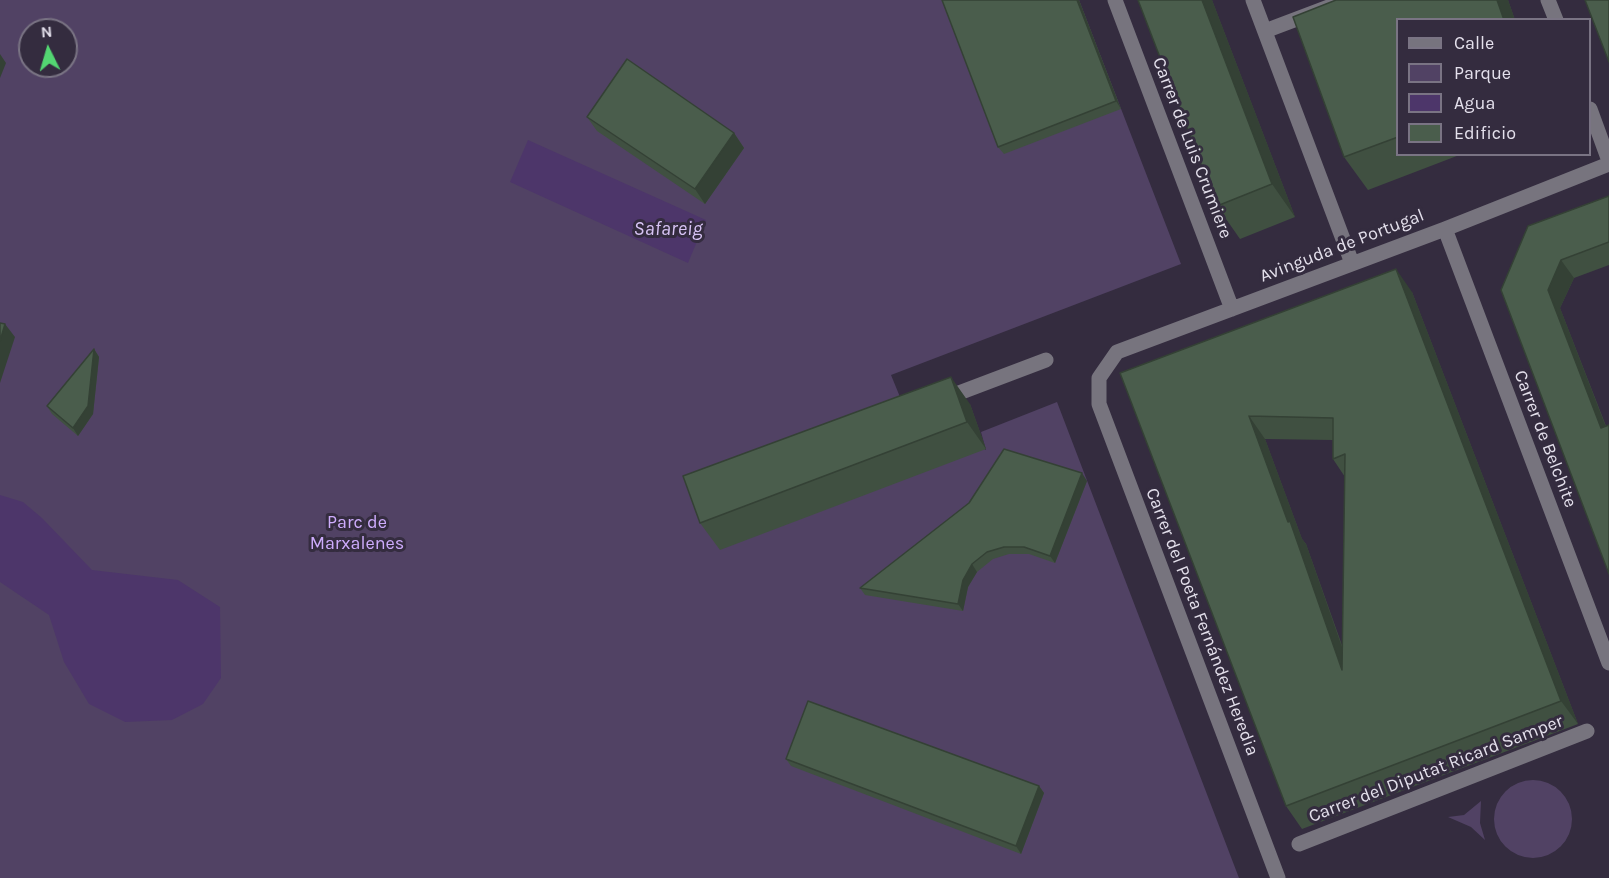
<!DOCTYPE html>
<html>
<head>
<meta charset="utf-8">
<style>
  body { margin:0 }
  #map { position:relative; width:1609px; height:878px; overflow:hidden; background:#342c3f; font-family:Karla,sans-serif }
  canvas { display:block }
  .legend { position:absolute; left:1396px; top:18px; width:195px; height:138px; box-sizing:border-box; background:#342c3f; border:2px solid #7a7484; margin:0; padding:8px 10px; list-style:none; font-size:18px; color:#e4e0ec }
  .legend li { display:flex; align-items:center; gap:12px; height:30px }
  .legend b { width:30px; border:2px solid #7a7484 }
  .north { position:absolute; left:18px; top:18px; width:60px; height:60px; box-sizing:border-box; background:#342c3f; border:2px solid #7a7484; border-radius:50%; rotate:355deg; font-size:16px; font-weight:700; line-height:24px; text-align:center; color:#e4e0ec }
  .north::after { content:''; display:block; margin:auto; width:21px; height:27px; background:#53d672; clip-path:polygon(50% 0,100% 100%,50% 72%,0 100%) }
</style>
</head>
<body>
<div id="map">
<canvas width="1609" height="878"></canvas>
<ul class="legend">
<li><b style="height:8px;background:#77747e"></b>Calle</li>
<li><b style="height:16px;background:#514264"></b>Parque</li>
<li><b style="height:16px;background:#4d366a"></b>Agua</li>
<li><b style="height:16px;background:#4a5d4c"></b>Edificio</li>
</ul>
<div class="north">N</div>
</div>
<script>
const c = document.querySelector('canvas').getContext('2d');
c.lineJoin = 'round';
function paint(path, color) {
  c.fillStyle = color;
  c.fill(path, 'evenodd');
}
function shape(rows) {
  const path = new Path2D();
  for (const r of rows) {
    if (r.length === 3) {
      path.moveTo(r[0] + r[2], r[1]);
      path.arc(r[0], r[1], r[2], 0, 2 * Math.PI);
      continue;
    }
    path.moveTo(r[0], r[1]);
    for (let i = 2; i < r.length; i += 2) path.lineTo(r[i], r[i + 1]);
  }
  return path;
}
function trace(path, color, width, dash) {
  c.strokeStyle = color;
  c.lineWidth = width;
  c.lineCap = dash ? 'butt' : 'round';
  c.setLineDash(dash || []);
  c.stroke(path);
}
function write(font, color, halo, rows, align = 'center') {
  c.font = font + ' Karla,sans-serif';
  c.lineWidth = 6;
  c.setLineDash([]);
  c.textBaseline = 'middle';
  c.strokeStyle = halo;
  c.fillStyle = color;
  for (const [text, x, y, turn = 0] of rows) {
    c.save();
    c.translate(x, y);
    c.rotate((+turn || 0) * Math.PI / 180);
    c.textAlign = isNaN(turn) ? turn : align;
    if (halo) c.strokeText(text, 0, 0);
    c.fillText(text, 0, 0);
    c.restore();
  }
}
const green = shape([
  [0,0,1079,0,1181,264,891,375,900,397,986,450,981,432,1057,402,1239,878,0,878],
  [30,30,66,30,66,66,30,66],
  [1533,819,39],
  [1481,801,1480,823,1485,840,1471,827,1448,817,1464,815]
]);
const water = shape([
  [528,140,706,220,688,263,510,182],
  [0,495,23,502,42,518,92,570,178,580,220,607,221,678,203,704,172,720,125,722,89,704,64,662,49,615,0,582]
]);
const minor = shape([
  [1115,0,1232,309],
  [1253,0,1352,263],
  [1548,0,1556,20],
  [1265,31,1347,0],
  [1590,109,1609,161],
  [1445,229,1609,663],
  [943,399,1046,360],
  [1299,844,1587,731],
  [1278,878,1099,404,1099,378,1117,352,1445,229,1609,164]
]);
const wall = shape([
  [1079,0,1121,109,1004,154,998,147],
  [1138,0,1212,0,1295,217,1240,239,1217,206],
  [1336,0,1508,0,1515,20,1398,20,1398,154,1462,154,1368,190,1344,157],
  [587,117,734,133,744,148,705,204,597,131],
  [1609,196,1609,265,1574,278,1560,308,1606,426,1609,574,1501,290],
  [1412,292,1578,724,1302,829,1286,806,1120,373],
  [1265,439,1333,440,1333,459,1345,477,1343,648,1306,544,1302,539],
  [94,349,99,357,93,414,78,436,52,414,47,406],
  [970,404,986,449,720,550,700,523],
  [1087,481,1055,563,1029,554,1009,554,993,559,977,572,968,587,963,611,865,595,860,588],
  [786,759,1039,786,1044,793,1021,854,791,766]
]);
const shadedWall = shape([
  [1077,0,1079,0,1121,109,1116,101],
  [1202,0,1212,0,1295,217,1272,184],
  [1497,0,1508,0,1515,20,1504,20],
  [0,54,6,63,0,78],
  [734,133,744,148,705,204,695,189],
  [1561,260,1574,278,1560,308,1609,435,1601,428,1548,290],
  [1396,269,1412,292,1578,724,1561,701],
  [5,324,15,337,0,383,0,341],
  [94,349,99,357,93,414,78,436,73,428],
  [951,377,970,404,986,449,967,422],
  [1249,416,1265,439,1302,539,1306,544,1358,693,1342,670],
  [1082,473,1087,481,1055,563,1050,556],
  [972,564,977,572,968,587,963,611,958,604,963,580],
  [1039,786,1044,793,1021,854,1016,846]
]);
const building = shape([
  [942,0,1077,0,1116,101,998,147,942,0],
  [1138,0,1202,0,1272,184,1217,206,1138,0],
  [1336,0,1497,0,1504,20,1398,20,1398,137,1344,157,1293,17,1336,0],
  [1585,0,1609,0,1609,62,1585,0],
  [627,59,734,133,695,189,587,117,627,59],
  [1609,196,1609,242,1561,260,1548,290,1601,428,1609,425,1609,574,1501,290,1528,226,1609,196],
  [1396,269,1561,701,1286,806,1120,373,1396,269],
  [1249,416,1333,418,1333,459,1345,454,1342,670,1290,521,1288,522,1249,416],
  [0,323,5,324,0,341,0,323],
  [94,349,88,406,73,428,47,406,94,349],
  [951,377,967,422,700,523,683,476,951,377],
  [1004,449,1082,473,1050,556,1024,547,1004,547,987,552,972,564,963,580,958,604,860,588,969,503,1004,449],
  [808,701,1039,786,1016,846,786,759,808,701]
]);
const streetNames = [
  ["Carrer de Luis Crumiere",1192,148,69],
  ["Avinguda de Portugal",1342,246,-21],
  ["Carrer de Belchite",1545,439,69],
  ["Carrer del Poeta Fernández Heredia",1202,622,69],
  ["Carrer del Diputat Ricard Samper",1436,769,-21]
];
const parkNames = [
  ["Parc de",357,523],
  ["Marxalenes",357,544]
];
const waterNames = [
  ["Safareig",668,229]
];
paint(green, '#514264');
paint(water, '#4d366a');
trace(minor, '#77747e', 15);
paint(wall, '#405041');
paint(shadedWall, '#344135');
paint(building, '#4a5d4c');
trace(building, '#344135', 1.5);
write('18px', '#e4e0ec', '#342c3f', streetNames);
write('18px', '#ceacfd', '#342c3f', parkNames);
write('italic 20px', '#d7c3f4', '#342c3f', waterNames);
</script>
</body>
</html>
